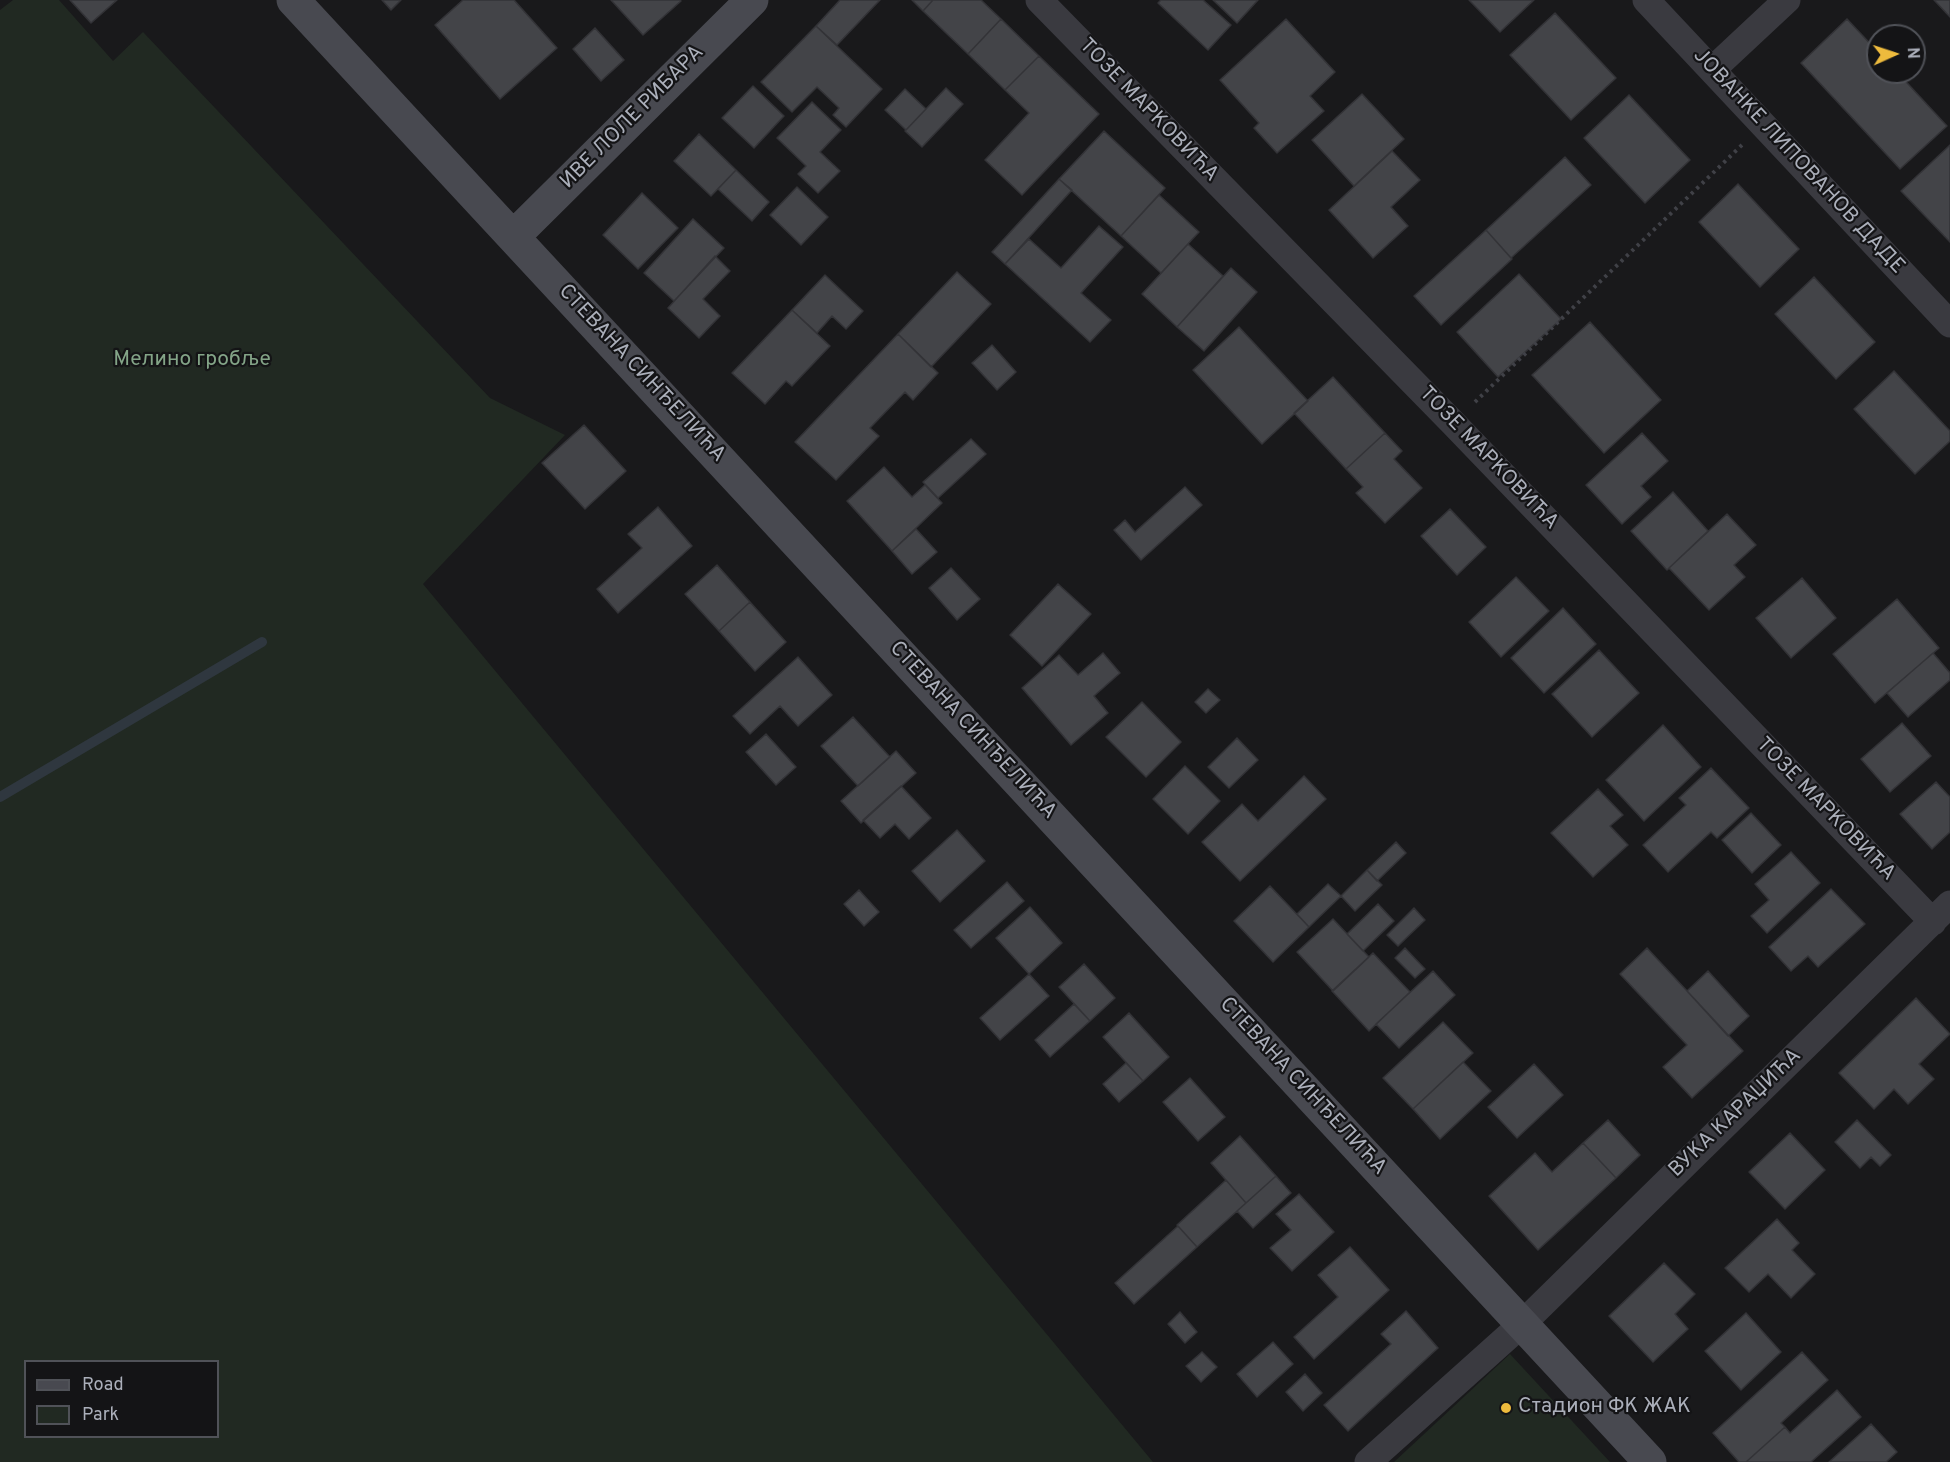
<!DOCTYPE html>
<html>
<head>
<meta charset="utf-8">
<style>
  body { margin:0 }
  #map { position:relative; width:1950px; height:1462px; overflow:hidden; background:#19191b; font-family:Overpass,sans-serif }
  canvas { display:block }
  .legend { position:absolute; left:24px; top:1360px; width:195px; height:78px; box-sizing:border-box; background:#141416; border:2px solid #505258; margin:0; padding:8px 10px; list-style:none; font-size:18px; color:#abafba }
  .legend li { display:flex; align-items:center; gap:12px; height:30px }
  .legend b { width:30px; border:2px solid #505258 }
  .north { position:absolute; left:1866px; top:24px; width:60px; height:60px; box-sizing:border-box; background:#141416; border:2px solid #505258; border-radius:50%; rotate:87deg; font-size:16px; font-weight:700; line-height:24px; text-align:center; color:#abafba }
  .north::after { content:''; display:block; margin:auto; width:21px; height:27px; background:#eebb3d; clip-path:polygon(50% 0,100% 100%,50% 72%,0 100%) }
</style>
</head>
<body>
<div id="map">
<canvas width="1950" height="1462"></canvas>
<ul class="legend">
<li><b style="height:8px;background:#484950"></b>Road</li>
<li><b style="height:16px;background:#212922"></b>Park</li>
</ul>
<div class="north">N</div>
</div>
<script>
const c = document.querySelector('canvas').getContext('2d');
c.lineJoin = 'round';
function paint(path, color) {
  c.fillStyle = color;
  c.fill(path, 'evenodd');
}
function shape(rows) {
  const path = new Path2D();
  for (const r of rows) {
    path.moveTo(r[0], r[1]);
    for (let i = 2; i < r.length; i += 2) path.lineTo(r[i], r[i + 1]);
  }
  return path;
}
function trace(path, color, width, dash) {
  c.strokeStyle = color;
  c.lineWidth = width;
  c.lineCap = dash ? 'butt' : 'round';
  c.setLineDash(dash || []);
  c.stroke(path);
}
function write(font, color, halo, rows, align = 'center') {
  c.font = font + ' Overpass,sans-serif';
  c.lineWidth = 4.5;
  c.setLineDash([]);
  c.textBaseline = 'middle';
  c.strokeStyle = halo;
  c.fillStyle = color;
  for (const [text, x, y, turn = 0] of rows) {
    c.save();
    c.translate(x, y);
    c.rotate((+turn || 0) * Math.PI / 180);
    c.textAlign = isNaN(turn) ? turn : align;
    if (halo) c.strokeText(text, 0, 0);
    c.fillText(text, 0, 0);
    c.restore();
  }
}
const green = shape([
  [13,0,59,0,113,61,143,32,490,398,565,435,423,584,1153,1462,0,1462,0,10],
  [26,1362,218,1362,218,1436,26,1436],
  [1510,1354,1610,1462,1394,1462]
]);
const stream = shape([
  [0,797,262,642]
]);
const building = shape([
  [70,0,117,0,91,23,70,0],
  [382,0,401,0,391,10,382,0],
  [463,0,514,0,557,48,500,99,435,25,463,0],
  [611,0,680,0,681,1,643,35,611,0],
  [840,0,880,0,837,45,816,26,840,0],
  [912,0,933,0,923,11,912,0],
  [933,0,981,0,1001,19,968,54,923,11,933,0],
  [1161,0,1203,0,1231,25,1208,50,1158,3,1161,0],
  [1213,0,1258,0,1237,23,1213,0],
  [1469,0,1534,0,1500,32,1469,0],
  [1934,0,1950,0,1950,17,1934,0],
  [1555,13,1616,78,1571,120,1510,55,1555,13],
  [1001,19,1039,56,1005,90,968,54,1001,19],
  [1286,19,1335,72,1310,96,1324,111,1277,153,1254,128,1259,123,1220,80,1286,19],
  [1847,19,1878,52,1878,72,1897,72,1947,126,1900,169,1801,63,1847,19],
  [816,26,882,89,846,127,833,115,839,108,817,87,792,112,761,82,816,26],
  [595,28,624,60,601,81,573,49,595,28],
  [1039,56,1099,114,1022,195,985,160,1029,113,1005,90,1039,56],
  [753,86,784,116,754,148,722,118,753,86],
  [946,88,963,104,922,147,905,131,946,88],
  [905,89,926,109,906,130,885,110,905,89],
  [1362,94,1404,139,1354,186,1312,140,1362,94],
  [1629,95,1690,160,1645,203,1584,138,1629,95],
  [812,102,841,130,820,152,840,171,818,193,798,174,806,166,777,138,812,102],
  [1104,131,1165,188,1121,236,1059,179,1104,131],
  [699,134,736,170,711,196,674,161,699,134],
  [1950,145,1950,242,1901,191,1950,145],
  [1392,151,1420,180,1391,207,1408,226,1373,258,1329,210,1392,151],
  [1565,157,1591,185,1511,258,1486,230,1565,157],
  [736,170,769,202,752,221,718,189,736,170],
  [1059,179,1072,190,1005,264,992,252,1059,179],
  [1738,184,1799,249,1760,287,1699,222,1738,184],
  [797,187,828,217,801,245,770,215,797,187],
  [642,193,678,228,638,269,603,235,642,193],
  [1159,195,1199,232,1161,273,1121,236,1159,195],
  [693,219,724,248,674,301,644,273,693,219],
  [1099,226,1123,247,1081,293,1111,320,1090,342,1005,264,1029,239,1061,268,1099,226],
  [1486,230,1512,259,1441,325,1414,296,1486,230],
  [1188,244,1223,276,1177,327,1142,294,1188,244],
  [715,256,730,271,703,299,720,316,699,338,668,308,715,256],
  [1231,268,1257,292,1204,351,1177,327,1231,268],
  [957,272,991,304,931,367,898,334,957,272],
  [1519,274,1561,319,1498,377,1457,332,1519,274],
  [825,275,863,311,846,329,832,316,817,333,792,310,825,275],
  [1814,277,1875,342,1836,379,1775,314,1814,277],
  [792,310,830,346,792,386,786,381,765,404,732,373,792,310],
  [1590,322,1661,400,1604,453,1532,375,1590,322],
  [1239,327,1308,401,1262,444,1193,370,1239,327],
  [898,334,938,373,913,400,905,392,870,428,879,436,836,480,795,442,898,334],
  [992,345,1016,372,997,390,972,363,992,345],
  [1894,371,1950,431,1950,441,1915,474,1854,409,1894,371],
  [1333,377,1385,433,1346,469,1294,413,1333,377],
  [584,425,626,471,585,509,542,463,584,425],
  [1385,433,1402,451,1394,459,1422,488,1385,523,1356,493,1363,487,1346,469,1385,433],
  [1642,433,1668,461,1641,486,1651,497,1622,524,1586,485,1642,433],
  [971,439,986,454,938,498,923,482,971,439],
  [884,467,912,497,925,485,942,503,892,551,847,501,884,467],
  [1185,487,1202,505,1141,560,1114,530,1125,520,1135,532,1185,487],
  [1673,492,1708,531,1667,570,1631,531,1673,492],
  [658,507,692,546,618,613,597,589,642,548,628,534,658,507],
  [1450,509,1486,547,1457,575,1421,536,1450,509],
  [1727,514,1756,545,1734,565,1745,577,1709,610,1669,568,1727,514],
  [916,529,937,552,912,574,892,551,916,529],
  [717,565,750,602,719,631,685,594,717,565],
  [951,568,980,599,957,620,929,588,951,568],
  [1516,577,1549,611,1501,657,1469,622,1516,577],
  [1802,578,1836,618,1791,658,1756,618,1802,578],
  [1058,584,1091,614,1042,666,1010,635,1058,584],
  [1897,599,1939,648,1875,703,1833,654,1897,599],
  [750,602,786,642,755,671,719,631,750,602],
  [1563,608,1596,644,1544,693,1511,658,1563,608],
  [1599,650,1639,693,1592,737,1552,694,1599,650],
  [1103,653,1120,673,1094,696,1108,713,1071,745,1022,688,1059,655,1078,675,1103,653],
  [1933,653,1950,673,1950,680,1908,717,1887,693,1933,653],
  [798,657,832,695,798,726,780,706,750,734,733,716,798,657],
  [1208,689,1220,700,1206,713,1195,702,1208,689],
  [1142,702,1181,742,1146,777,1106,737,1142,702],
  [853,717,890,757,858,786,821,746,853,717],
  [1902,723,1931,756,1890,792,1861,759,1902,723],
  [1663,725,1701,767,1644,821,1606,780,1663,725],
  [766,734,796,767,776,785,746,752,766,734],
  [1237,738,1258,760,1229,788,1208,767,1237,738],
  [896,751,916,773,861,823,841,801,896,751],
  [1185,766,1220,801,1188,834,1153,799,1185,766],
  [1711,768,1749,808,1717,838,1711,832,1668,872,1643,845,1686,805,1679,798,1711,768],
  [1304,776,1326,799,1240,881,1202,842,1242,804,1258,821,1304,776],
  [1936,782,1950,797,1950,832,1932,849,1900,814,1936,782],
  [901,786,931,818,909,839,895,824,880,838,863,820,901,786],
  [1598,789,1623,815,1610,826,1628,845,1593,877,1551,833,1598,789],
  [1751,813,1781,845,1752,873,1722,840,1751,813],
  [957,830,985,861,940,902,912,871,957,830],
  [1396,842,1406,853,1377,881,1367,870,1396,842],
  [1791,852,1820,883,1767,933,1751,916,1769,900,1755,884,1791,852],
  [1367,870,1382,885,1355,911,1341,896,1367,870],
  [1007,882,1024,901,971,948,954,930,1007,882],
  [1328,884,1341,896,1309,927,1297,914,1328,884],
  [1270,886,1309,927,1273,962,1234,921,1270,886],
  [1831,889,1865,924,1818,967,1808,956,1791,971,1769,947,1831,889],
  [859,890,879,912,864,926,844,904,859,890],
  [1378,904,1394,921,1363,951,1347,934,1378,904],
  [1030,907,1062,943,1029,974,996,938,1030,907],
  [1414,908,1425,920,1398,946,1387,935,1414,908],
  [1333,919,1369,957,1333,991,1297,952,1333,919],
  [1405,948,1425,969,1415,978,1395,958,1405,948],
  [1647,948,1743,1051,1692,1098,1663,1067,1687,1045,1620,974,1647,948],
  [1373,953,1410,992,1369,1031,1332,991,1373,953],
  [1084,964,1115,998,1090,1021,1059,987,1084,964],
  [1433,971,1455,995,1399,1048,1376,1024,1433,971],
  [1708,971,1749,1016,1728,1036,1687,991,1708,971],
  [1029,974,1049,996,1000,1040,980,1018,1029,974],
  [1916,998,1950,1034,1919,1064,1934,1079,1908,1104,1894,1089,1874,1109,1839,1073,1916,998],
  [1074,1004,1090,1021,1050,1057,1035,1040,1074,1004],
  [1129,1013,1169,1057,1143,1081,1103,1037,1129,1013],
  [1443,1022,1473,1053,1413,1109,1383,1078,1443,1022],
  [1463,1062,1491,1091,1440,1139,1413,1109,1463,1062],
  [1126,1063,1143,1081,1119,1102,1103,1084,1126,1063],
  [1534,1064,1563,1095,1517,1138,1488,1107,1534,1064],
  [1190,1078,1225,1117,1198,1141,1163,1102,1190,1078],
  [1608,1120,1640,1155,1616,1178,1583,1143,1608,1120],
  [1857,1120,1891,1155,1880,1166,1871,1157,1860,1168,1835,1142,1857,1120],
  [1790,1133,1825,1170,1785,1209,1749,1172,1790,1133],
  [1240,1136,1276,1176,1246,1203,1211,1163,1240,1136],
  [1583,1143,1616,1178,1538,1250,1489,1196,1535,1153,1552,1172,1583,1143],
  [1276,1176,1291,1193,1253,1228,1237,1211,1276,1176],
  [1226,1180,1246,1203,1197,1247,1177,1225,1226,1180],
  [1299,1194,1334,1232,1292,1271,1270,1248,1291,1230,1276,1214,1299,1194],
  [1777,1219,1799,1243,1792,1250,1815,1274,1791,1298,1768,1274,1749,1292,1725,1268,1777,1219],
  [1178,1226,1197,1247,1134,1304,1115,1283,1178,1226],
  [1350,1247,1389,1290,1314,1359,1294,1337,1338,1297,1318,1275,1350,1247],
  [1664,1263,1695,1294,1675,1314,1688,1329,1653,1362,1609,1316,1664,1263],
  [1406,1311,1438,1348,1348,1431,1324,1405,1391,1344,1381,1334,1406,1311],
  [1180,1312,1197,1332,1185,1343,1168,1324,1180,1312],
  [1746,1313,1781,1352,1741,1390,1705,1351,1746,1313],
  [1273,1342,1293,1364,1257,1397,1237,1374,1273,1342],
  [1202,1352,1217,1367,1201,1382,1186,1366,1202,1352],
  [1802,1352,1828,1380,1781,1423,1785,1427,1746,1462,1739,1462,1713,1433,1802,1352],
  [1305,1374,1322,1393,1303,1411,1286,1392,1305,1374],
  [1837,1390,1861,1417,1811,1462,1746,1462,1785,1427,1790,1433,1837,1390],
  [1871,1424,1897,1452,1886,1462,1829,1462,1871,1424]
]);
const path = shape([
  [1475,402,1742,145]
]);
const street = shape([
  [1039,0,1453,423,1933,922],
  [1646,0,1950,324],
  [1712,70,1787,0],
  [1368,1462,1522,1324,1950,904]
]);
const secondary = shape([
  [293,0,1650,1462],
  [513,237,752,0]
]);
const markers = [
  [1506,1408,6,"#eebb3d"]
];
const streetNames = [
  ["ТОЗЕ МАРКОВИЋА",1148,111,46],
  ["ИВЕ ЛОЛЕ РИБАРА",633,118,-45],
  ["ЈОВАНКЕ ЛИПОВАНОВ ДАДЕ",1798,162,47],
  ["СТЕВАНА СИНЂЕЛИЋА",641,374,47],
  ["ТОЗЕ МАРКОВИЋА",1488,459,46],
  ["СТЕВАНА СИНЂЕЛИЋА",972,731,47],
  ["ТОЗЕ МАРКОВИЋА",1825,810,46],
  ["СТЕВАНА СИНЂЕЛИЋА",1302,1087,47],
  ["ВУКА КАРАЏИЋА",1736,1114,-44]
];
const parkNames = [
  ["Мелино гробље",192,361]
];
const poiNames = [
  ["Стадион ФК ЖАК",1518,1408]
];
paint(green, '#212922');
trace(stream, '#2f373f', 10);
paint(building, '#434448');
trace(building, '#333337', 1.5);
trace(path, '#404147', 4, [3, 4.5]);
trace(street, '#3a3a40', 27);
trace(secondary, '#484950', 33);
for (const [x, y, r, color] of markers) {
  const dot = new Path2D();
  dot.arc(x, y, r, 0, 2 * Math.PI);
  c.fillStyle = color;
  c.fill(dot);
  trace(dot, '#141416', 2);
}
write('21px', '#abafba', '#141416', streetNames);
write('21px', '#83a487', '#141416', parkNames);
write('21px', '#abafba', '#141416', poiNames, 'left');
</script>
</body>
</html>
